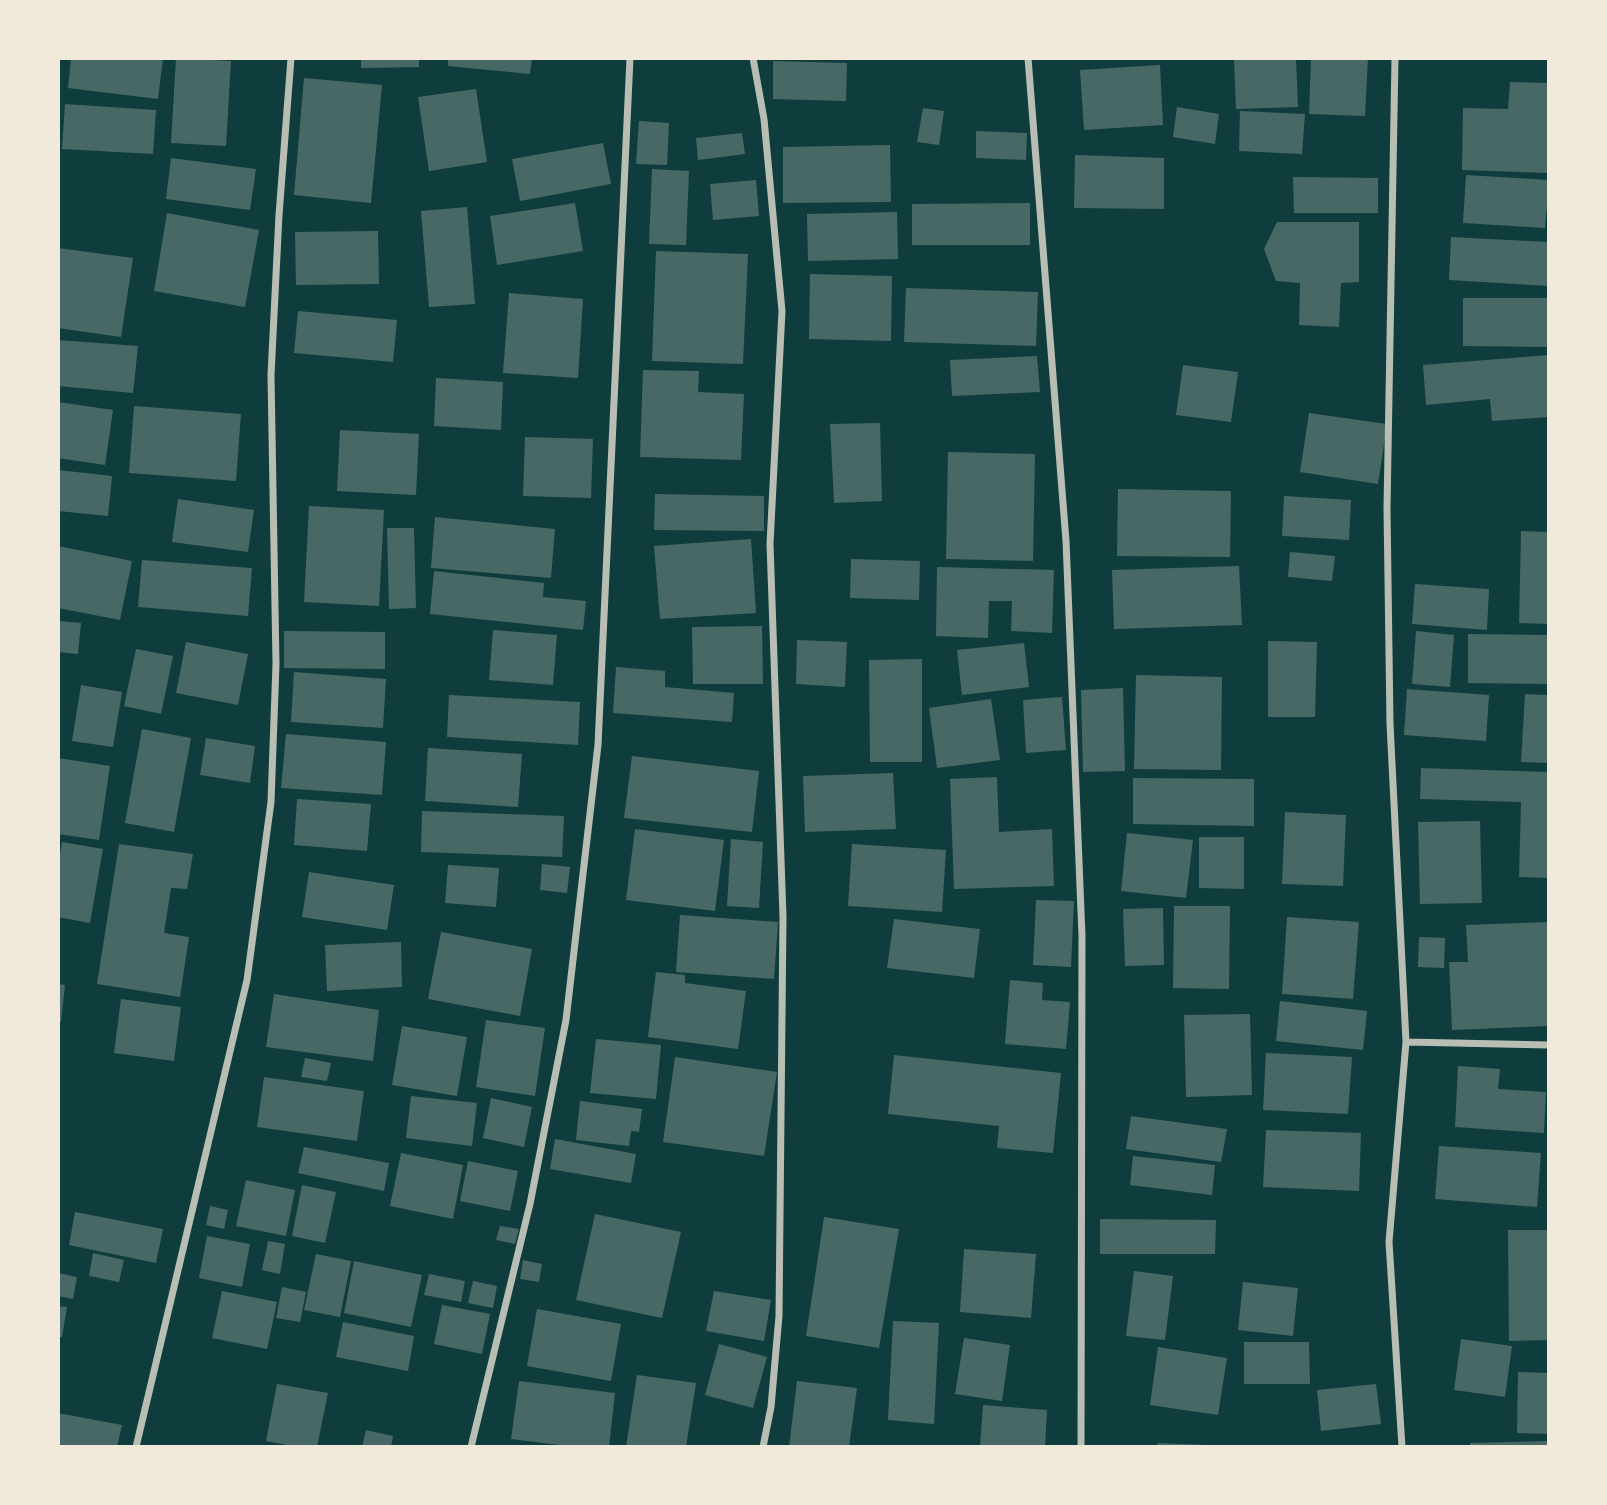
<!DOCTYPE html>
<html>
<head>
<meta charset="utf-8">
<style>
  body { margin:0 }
  #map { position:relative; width:1607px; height:1505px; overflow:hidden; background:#0f3d3e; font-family:"Fira Sans Condensed",sans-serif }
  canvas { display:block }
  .frame { position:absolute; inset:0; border:60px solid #f1e9da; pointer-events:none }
</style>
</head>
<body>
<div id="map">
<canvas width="1607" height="1505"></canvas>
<div class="frame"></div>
</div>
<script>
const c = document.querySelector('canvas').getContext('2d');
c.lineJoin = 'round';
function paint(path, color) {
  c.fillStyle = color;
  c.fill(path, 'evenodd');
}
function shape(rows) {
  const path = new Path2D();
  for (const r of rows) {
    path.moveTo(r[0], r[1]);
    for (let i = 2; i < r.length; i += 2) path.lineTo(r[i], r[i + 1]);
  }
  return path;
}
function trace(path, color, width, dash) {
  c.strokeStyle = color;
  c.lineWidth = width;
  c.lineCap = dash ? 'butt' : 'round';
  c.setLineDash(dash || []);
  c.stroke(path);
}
const building = shape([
  [71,58,163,58,158,99,68,88],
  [176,58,231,61,226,146,171,143],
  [361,58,419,58,419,67,361,68],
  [448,58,532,58,530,74,448,66],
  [1234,58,1296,58,1298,107,1236,109],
  [1311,58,1368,58,1365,116,1309,114],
  [773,61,847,63,846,101,773,99],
  [1160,65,1163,125,1084,130,1080,70],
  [304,78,382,85,371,203,294,195],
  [1510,82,1549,83,1549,173,1462,170,1463,108,1508,109],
  [476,89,487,162,429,171,418,97],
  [65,104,156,110,153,154,62,149],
  [1177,107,1219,114,1215,144,1173,137],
  [923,108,944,111,939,145,917,142],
  [1240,111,1305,114,1302,154,1239,151],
  [639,121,669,123,667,165,636,164],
  [976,131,1027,133,1026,160,976,158],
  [742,133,745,154,698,160,696,138],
  [603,143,611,184,520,201,512,159],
  [890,145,891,202,783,203,783,147],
  [1075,155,1164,158,1164,209,1074,208],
  [171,158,256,169,250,210,166,199],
  [652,169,689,171,686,245,649,244],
  [1466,175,1549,180,1545,228,1463,223],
  [1293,177,1378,178,1378,213,1294,213],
  [756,180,759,216,713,220,710,184],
  [575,203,583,251,497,265,490,216],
  [1030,203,1030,245,912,245,912,204],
  [467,207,475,304,429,307,421,211],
  [897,212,898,259,808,261,807,214],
  [167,213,259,230,245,307,154,291],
  [1277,222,1359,222,1359,282,1341,283,1339,327,1299,325,1300,283,1276,281,1264,249],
  [378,231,379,284,296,285,295,232],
  [1451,237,1549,242,1549,286,1449,280],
  [58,248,133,258,121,337,58,328],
  [656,251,748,254,743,364,652,361],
  [810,274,892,276,891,341,809,339],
  [906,288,1038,292,1036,346,904,342],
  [509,293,583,299,578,378,503,373],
  [1463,298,1549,298,1549,347,1463,346],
  [298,311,397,320,393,362,294,353],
  [58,340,138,346,133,393,58,386],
  [1549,355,1549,417,1492,421,1490,399,1426,405,1423,365],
  [1037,356,1040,392,952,396,950,360],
  [1183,365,1238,372,1231,422,1176,415],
  [643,370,699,371,698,392,744,394,741,460,640,457],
  [436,378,503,382,501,430,434,426],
  [58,402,113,410,105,465,58,458],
  [134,406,241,414,236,481,129,473],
  [1309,413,1387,424,1378,484,1300,472],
  [880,423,882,501,834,503,830,424],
  [340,430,419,434,416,495,337,491],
  [525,437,593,439,591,498,523,496],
  [948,452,1035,454,1033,561,946,559],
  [58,470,112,476,108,516,58,511],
  [1118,489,1231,491,1230,557,1117,556],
  [655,494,764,496,764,531,654,530],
  [1284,496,1351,500,1349,540,1282,536],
  [178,499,254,510,248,552,172,542],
  [309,506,384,510,379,606,304,602],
  [435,517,555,529,551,578,431,568],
  [387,528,414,528,416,608,389,609],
  [1521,531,1549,532,1549,624,1519,623],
  [751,539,756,613,660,619,654,546],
  [58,546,132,561,120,620,58,608],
  [1290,552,1335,556,1332,581,1288,577],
  [851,559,920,561,919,600,850,598],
  [142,560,252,568,248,616,138,607],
  [1239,566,1242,625,1114,629,1112,570],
  [937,567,1054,570,1052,633,1011,631,1012,601,989,601,988,638,936,636],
  [434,571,544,583,543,597,586,601,583,630,430,614],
  [1415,584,1489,589,1487,630,1412,624],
  [58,621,81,623,78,654,58,652],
  [762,626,763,684,693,684,692,627],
  [493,630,557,635,553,685,489,680],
  [284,631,385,632,385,669,284,668],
  [1416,631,1454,635,1450,687,1412,684],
  [1468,634,1549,635,1549,684,1468,683],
  [797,640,847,642,845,687,796,684],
  [1268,641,1317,642,1315,717,1268,717],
  [186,642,248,654,238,705,176,693],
  [1024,643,1029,687,962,695,957,650],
  [136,649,173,656,161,714,124,706],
  [922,659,922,762,870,762,869,660],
  [616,667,665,671,665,687,734,693,732,722,613,713],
  [294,672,386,679,383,728,291,722],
  [1136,675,1222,677,1221,770,1134,769],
  [81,685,122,692,113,747,72,741],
  [1123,688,1125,771,1083,772,1081,690],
  [1407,689,1489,695,1486,741,1404,735],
  [1525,694,1549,695,1549,763,1521,762],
  [449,695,580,702,578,745,447,737],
  [1062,697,1066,750,1026,753,1023,700],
  [991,699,1000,760,937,768,929,708],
  [142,729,191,738,174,832,125,823],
  [286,734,386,742,382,795,281,788],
  [206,738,255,746,250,783,200,775],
  [428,748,522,754,518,807,425,801],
  [632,756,759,771,752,832,624,818],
  [58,758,110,766,99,840,58,834],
  [1421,768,1549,772,1549,878,1519,877,1521,802,1420,799],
  [893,773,896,829,805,832,803,776],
  [997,777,999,832,1052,829,1054,886,954,889,950,779],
  [1133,778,1254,779,1254,826,1133,824],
  [297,799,371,804,367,851,294,845],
  [422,811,564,816,562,857,421,852],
  [1285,812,1346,815,1343,886,1282,884],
  [1480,821,1482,903,1420,904,1418,822],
  [635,829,724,840,715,911,626,900],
  [1127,833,1193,840,1186,898,1121,891],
  [1199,837,1244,837,1244,889,1199,888],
  [731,839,763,842,759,908,727,906],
  [62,842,103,849,90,923,58,917,58,866],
  [119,844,193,854,187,889,171,888,164,933,189,937,180,997,97,984],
  [852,844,946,850,942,912,848,906],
  [542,864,570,867,567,893,540,890],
  [448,865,499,868,496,907,445,903],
  [309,872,394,885,387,930,302,917],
  [1036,900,1074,901,1071,967,1033,965],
  [1174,906,1230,906,1229,989,1173,988],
  [1163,908,1164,965,1125,966,1123,909],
  [680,915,778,922,774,979,676,972],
  [1287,917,1359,922,1353,999,1282,994],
  [894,919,980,929,974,978,887,968],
  [1549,922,1549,1026,1452,1030,1449,962,1468,962,1466,925],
  [441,932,532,949,520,1016,428,999],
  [1419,937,1445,938,1444,968,1418,967],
  [401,942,402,987,327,991,325,945],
  [656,972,685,975,685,983,746,991,738,1049,648,1037],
  [1010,980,1043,983,1042,1000,1070,1002,1066,1049,1005,1044],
  [58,984,65,985,61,1022,58,1022],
  [274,994,379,1010,373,1061,266,1047],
  [121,999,181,1007,174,1061,114,1053],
  [1280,1001,1367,1011,1363,1050,1276,1041],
  [1250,1014,1252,1095,1186,1097,1184,1015],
  [486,1020,545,1028,535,1096,476,1087],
  [402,1026,467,1037,457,1096,392,1085],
  [596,1039,661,1045,656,1099,590,1093],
  [1266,1053,1352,1057,1348,1114,1263,1110],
  [894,1055,1061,1073,1053,1153,997,1148,999,1126,888,1114],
  [675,1057,777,1072,764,1156,663,1142],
  [305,1058,331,1063,327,1081,301,1077],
  [1458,1066,1500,1069,1498,1089,1546,1092,1544,1133,1455,1127],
  [264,1077,364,1091,357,1141,257,1127],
  [411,1096,477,1103,472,1146,406,1138],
  [491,1098,532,1107,524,1147,483,1138],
  [580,1101,642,1109,639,1132,631,1131,629,1146,576,1140],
  [1131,1116,1227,1129,1221,1162,1126,1149],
  [1266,1130,1361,1133,1359,1191,1263,1187],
  [555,1139,636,1154,631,1183,550,1169],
  [1439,1146,1541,1153,1537,1207,1435,1199],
  [304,1147,389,1163,384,1191,298,1173],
  [401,1153,463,1165,453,1219,390,1206],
  [1133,1156,1215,1165,1212,1195,1130,1185],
  [468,1161,518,1171,510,1211,460,1201],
  [246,1180,295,1190,286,1236,236,1226],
  [302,1185,336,1192,325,1243,292,1236],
  [210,1206,228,1210,224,1229,206,1225],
  [75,1212,163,1229,156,1263,69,1245],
  [595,1214,681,1232,662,1318,576,1300],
  [824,1217,899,1229,879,1348,806,1336],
  [1100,1219,1216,1220,1215,1254,1100,1254],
  [500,1226,519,1229,515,1244,496,1240],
  [1508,1230,1549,1230,1549,1340,1509,1341],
  [207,1236,250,1244,242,1287,199,1278],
  [268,1241,285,1244,280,1274,262,1270],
  [964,1249,1036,1254,1031,1318,960,1312],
  [93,1253,124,1260,119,1282,89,1276],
  [316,1254,351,1261,340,1317,304,1310],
  [523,1260,542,1264,539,1282,520,1279],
  [354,1261,422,1275,411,1327,344,1313],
  [1134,1271,1173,1276,1165,1340,1126,1336],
  [58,1273,77,1277,73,1299,58,1296],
  [429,1274,465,1281,461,1302,424,1295],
  [473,1281,497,1286,493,1308,468,1303],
  [1243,1282,1298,1288,1293,1336,1238,1330],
  [282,1287,306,1292,300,1322,276,1318],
  [222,1291,277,1302,267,1349,212,1338],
  [714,1291,771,1300,764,1341,706,1331],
  [442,1305,490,1314,482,1354,434,1344],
  [58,1306,67,1307,62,1337,58,1337],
  [537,1309,621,1324,611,1381,527,1366],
  [893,1321,939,1323,934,1424,888,1420],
  [343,1322,414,1336,408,1371,336,1357],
  [964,1338,1010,1345,1002,1401,955,1394],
  [1461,1339,1512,1346,1505,1397,1454,1390],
  [1244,1342,1309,1342,1310,1384,1244,1384],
  [719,1344,767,1357,753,1408,705,1395],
  [1158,1347,1227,1358,1218,1415,1150,1405],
  [1518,1372,1549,1373,1549,1434,1517,1433],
  [637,1375,696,1383,686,1447,626,1447],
  [519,1381,615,1393,609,1447,575,1447,511,1439],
  [797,1381,857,1388,849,1447,789,1447],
  [277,1384,328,1393,317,1447,297,1447,266,1441],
  [1376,1384,1381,1424,1321,1431,1317,1390],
  [983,1405,1047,1410,1045,1447,980,1447],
  [58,1413,122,1425,117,1447,58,1447],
  [366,1430,393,1436,391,1447,362,1447],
  [1549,1441,1549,1447,1470,1447,1470,1443],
  [1158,1443,1209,1445,1209,1447,1157,1447]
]);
const minor = shape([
  [753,58,764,119,782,311,770,544,783,917,779,1316,771,1407,763,1447],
  [1028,58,1066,541,1082,936,1081,1447],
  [1395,58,1387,508,1390,724,1406,1042,1389,1242,1402,1447],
  [1406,1042,1549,1045],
  [136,1447,247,980,271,802,276,664,271,375,279,215,291,58],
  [471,1447,530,1204,566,1020,598,745,630,58]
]);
paint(building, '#486865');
trace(minor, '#b8beb3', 7);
</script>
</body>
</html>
